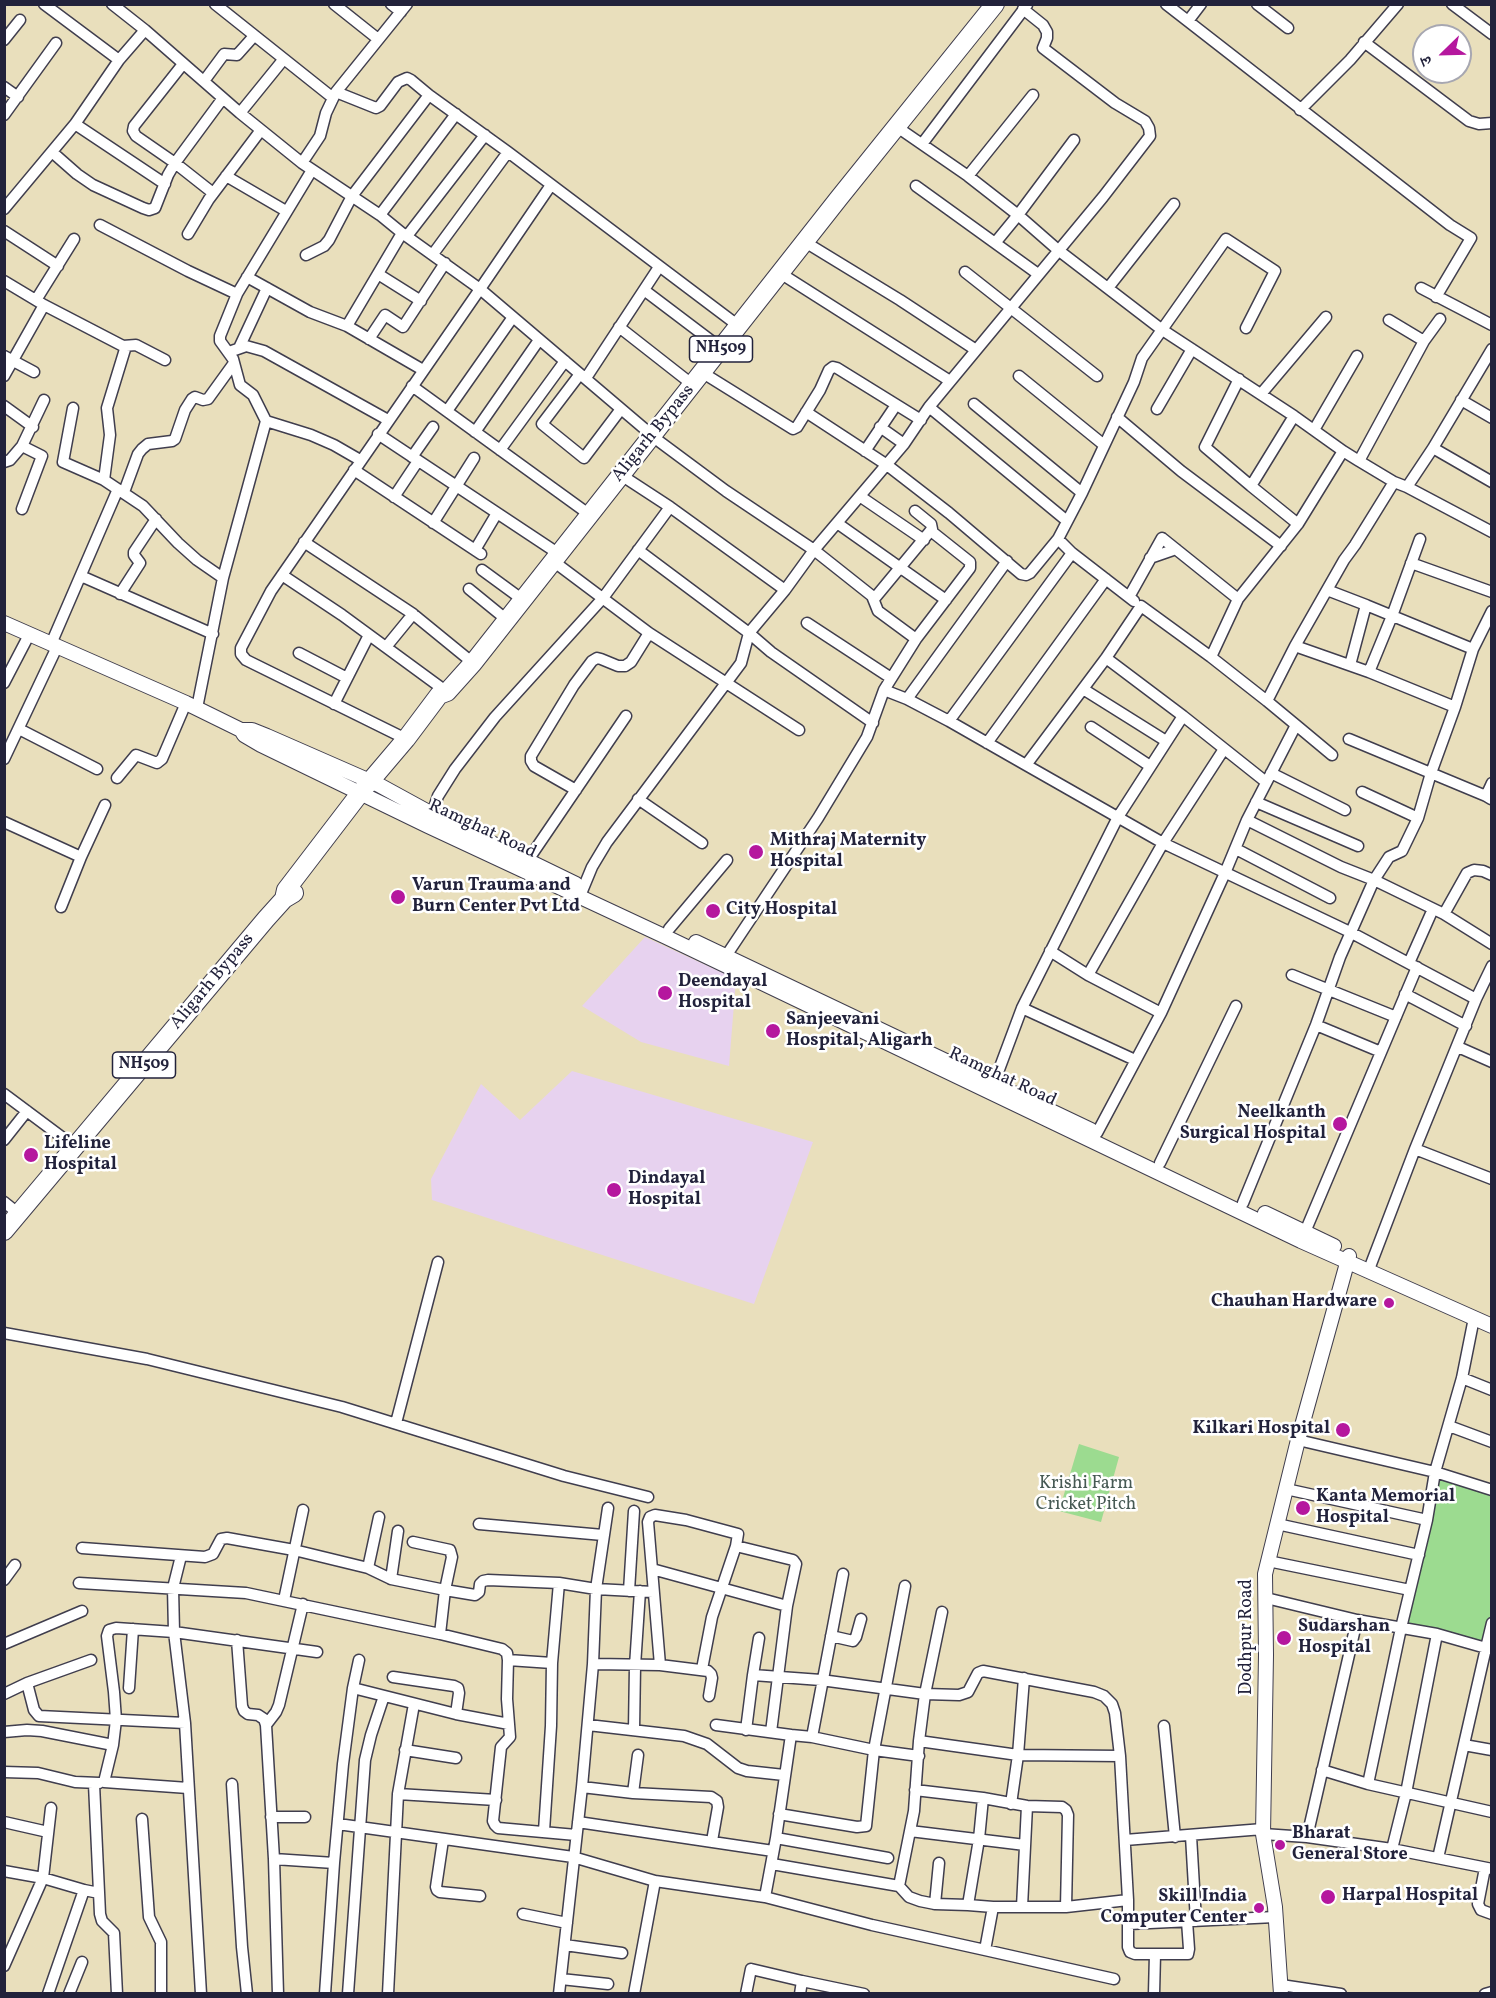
<!DOCTYPE html>
<html>
<head>
<meta charset="utf-8">
<style>
  body { margin:0 }
  #map { position:relative; width:1496px; height:1998px; overflow:hidden; background:#e9dfbc; font-family:Vollkorn,"Noto Serif Devanagari",serif }
  canvas { display:block }
  .frame { position:absolute; inset:0; border:6px solid #22223b; pointer-events:none }
  .north { position:absolute; left:1412px; top:24px; width:60px; height:60px; box-sizing:border-box; background:#fff; border:2px solid #a7a7b1; border-radius:50%; rotate:247deg; font-size:16px; font-weight:700; line-height:24px; text-align:center; color:#22223b }
  .north::after { content:''; display:block; margin:auto; width:21px; height:27px; background:#b5179e; clip-path:polygon(50% 0,100% 100%,50% 72%,0 100%) }
</style>
</head>
<body>
<div id="map">
<canvas width="1496" height="1998"></canvas>
<div class="frame"></div>
<div class="north">उ</div>
</div>
<script>
const c = document.querySelector('canvas').getContext('2d');
c.lineJoin = 'round';
function paint(path, color) {
  c.fillStyle = color;
  c.fill(path, 'evenodd');
}
function shape(rows) {
  const path = new Path2D();
  for (const r of rows) {
    path.moveTo(r[0], r[1]);
    for (let i = 2; i < r.length; i += 2) path.lineTo(r[i], r[i + 1]);
  }
  return path;
}
function trace(path, color, width, dash) {
  c.strokeStyle = color;
  c.lineWidth = width;
  c.lineCap = dash ? 'butt' : 'round';
  c.setLineDash(dash || []);
  c.stroke(path);
}
function write(font, color, halo, rows, align = 'center') {
  c.font = font + ' Vollkorn,serif';
  c.lineWidth = 5;
  c.setLineDash([]);
  c.textBaseline = 'middle';
  c.strokeStyle = halo;
  c.fillStyle = color;
  for (const [text, x, y, turn = 0] of rows) {
    c.save();
    c.translate(x, y);
    c.rotate((+turn || 0) * Math.PI / 180);
    c.textAlign = isNaN(turn) ? turn : align;
    if (halo) c.strokeText(text, 0, 0);
    c.fillText(text, 0, 0);
    c.restore();
  }
}
const built = shape([
  [645,937,736,979,729,1066,641,1042,582,1006],
  [572,1071,813,1142,754,1304,432,1200,431,1179,481,1084,520,1120]
]);
const green = shape([
  [1079,1444,1119,1457,1101,1522,1059,1511],
  [1435,1476,1491,1492,1492,1622,1487,1641,1445,1636,1401,1628]
]);
const street = shape([
  [44,4,119,60],
  [112,4,145,30,240,113,302,163,380,215,402,233,480,289,271,591,241,648,241,654,246,660,406,739],
  [215,4,333,98],
  [334,4,378,39],
  [391,4,401,12],
  [1166,4,1450,225,1471,238,1436,297],
  [1257,4,1288,28],
  [1452,4,1492,34],
  [1188,21,1201,4],
  [4,40,20,20],
  [1364,42,1469,121,1479,124,1492,123],
  [183,64,134,126,133,131,136,136,175,163,213,193],
  [204,81,224,54,237,55,254,36],
  [4,87,18,97],
  [336,92,376,108,380,106,398,82,407,78,411,80,429,95,508,152,740,327],
  [1300,110,1350,60,1398,4],
  [240,113,283,60],
  [4,115,56,43],
  [75,124,165,184],
  [897,127,968,176,1018,215,1058,250,1161,329,1294,416,1343,451],
  [922,144,1027,5],
  [52,152,77,174,93,185,143,208,149,210,155,208,168,175,175,163,223,98],
  [302,163,320,136,326,113,336,92,407,4],
  [312,170,237,294,220,336,220,341,233,359,240,385,253,395,266,421,311,435,334,445,360,460],
  [226,176,286,211],
  [968,176,1033,95],
  [551,185,480,289,660,442,726,491,814,550,872,596,878,611,916,639],
  [916,186,995,243],
  [4,209,75,124,119,60,145,30],
  [380,215,456,114],
  [100,225,188,271,237,294],
  [4,231,58,266],
  [188,234,209,199,261,130],
  [407,236,485,135],
  [805,242,900,300,976,350],
  [433,254,508,152],
  [306,255,324,246,329,240,352,196,429,95],
  [965,272,1097,376],
  [780,273,950,381],
  [378,274,421,301],
  [1038,274,995,243,1018,215,1074,140],
  [247,277,310,312,347,326,423,370],
  [4,281,44,305,123,346,136,345,165,360],
  [1108,288,1174,204],
  [1421,288,1492,325],
  [644,290,722,349],
  [36,300,74,239],
  [1389,320,1424,341],
  [347,326,402,233],
  [619,327,693,385],
  [369,339,385,315,403,327,445,263],
  [126,346,107,408,110,435,104,480,143,506,178,543,197,560,223,578],
  [239,348,267,288],
  [229,352,246,346,264,351,388,420],
  [4,356,34,372],
  [703,373,793,429,797,427,820,390,829,370,833,367,837,368,921,420],
  [580,374,542,424,584,458,621,409],
  [4,376,44,305],
  [1019,376,1104,445],
  [586,378,659,267],
  [1239,379,1205,447,1251,486,1294,416],
  [412,386,590,515],
  [1261,394,1326,317],
  [1461,400,1492,418],
  [974,404,1082,493],
  [4,406,33,427],
  [929,407,1067,521],
  [73,408,63,462,104,480],
  [1157,409,1192,349],
  [447,411,513,317],
  [806,412,887,465,949,513,1021,574,1026,575,1030,573,1058,539,1082,493,1134,382,1142,358,1226,239,1275,271,1246,328],
  [1117,417,1181,471,1281,546],
  [880,427,904,444],
  [1314,430,1357,356],
  [475,432,539,340],
  [378,434,559,554],
  [1433,448,1492,482],
  [500,450,565,361],
  [865,451,896,405],
  [412,457,433,427],
  [1359,461,1394,482],
  [4,462,10,460,22,446],
  [354,470,481,554],
  [1251,486,1298,524],
  [1407,487,1492,532],
  [124,492,138,454,142,449,148,444,172,441,175,439,185,410,192,399,195,397,203,400,208,399,234,363],
  [394,497,418,461],
  [861,497,924,540],
  [670,507,785,590],
  [22,509,42,456,22,446,44,400],
  [433,523,474,458],
  [837,523,946,600],
  [931,531,970,562,970,568,916,639,884,690,907,699,949,721,1026,765],
  [1058,539,1072,553,1134,601],
  [1420,539,1392,616,1369,672,1455,707],
  [304,542,413,614],
  [475,550,497,513],
  [638,550,749,633,771,652,873,723],
  [1150,558,1176,549],
  [553,561,649,633,799,730],
  [1411,563,1492,592],
  [482,570,523,600],
  [282,575,342,615,447,692],
  [81,576,213,634],
  [469,589,507,620],
  [1327,590,1366,605,1350,665],
  [120,594,140,563,134,555,134,552,156,519],
  [1129,597,1162,538,1238,599],
  [874,599,932,529,931,524,915,511],
  [1366,605,1473,649],
  [807,623,891,678],
  [51,644,118,489],
  [1295,646,1369,672],
  [386,647,413,614,473,663],
  [299,653,347,678],
  [1211,657,1238,599,1298,524,1343,451,1359,461,1424,341,1440,319],
  [1106,658,1183,716,1266,782],
  [4,683,29,635],
  [1083,689,1166,741],
  [907,699,1007,561],
  [1267,701,1211,657,1141,606,1106,658,1026,765,1163,843,1350,932,1476,999],
  [334,704,369,635],
  [197,708,223,578,266,421],
  [949,721,1072,553],
  [1296,725,1332,755],
  [1091,727,1150,766],
  [19,729,97,769],
  [1349,739,1486,796],
  [987,743,1106,579],
  [4,759,57,647],
  [1271,773,1345,810],
  [117,778,136,755,157,763,162,759,186,703],
  [576,790,534,766,531,761,531,756,574,685,592,661,597,658,601,659,618,666,625,666,631,662,649,633],
  [1362,792,1418,818],
  [638,799,702,843],
  [1491,799,1486,796,1492,783],
  [1256,802,1358,846],
  [430,820,438,796,455,769,495,717,603,598,670,507,621,475],
  [1247,820,1341,867,1374,880,1444,914],
  [4,822,81,857],
  [1236,849,1330,898],
  [524,866,626,716],
  [1492,875,1483,871,1474,870,1467,873,1444,914,1492,944],
  [580,896,592,867,607,842,741,663,749,633,785,590,814,550,904,444,929,407,1103,197,1150,136,1149,128,1145,121,1115,103,1043,48,1047,38,1047,32,1043,25,1023,9],
  [61,907,81,857,105,805],
  [669,929,727,860],
  [1050,951,1088,975,1161,1013],
  [726,956,818,818,867,737,884,690],
  [1409,963,1433,909],
  [1088,975,1163,843,1224,749],
  [1292,975,1396,1017],
  [1405,994,1466,1026],
  [1022,1008,1135,1060],
  [1316,1025,1381,1052],
  [1458,1047,1492,1062],
  [994,1083,1022,1008,1118,817,1183,716],
  [4,1094,75,1147],
  [1097,1133,1161,1013,1225,873,1247,820,1296,725,1267,701,1295,646,1344,560,1355,545,1394,482,1407,487,1433,448,1492,349],
  [4,1140,27,1111],
  [1415,1149,1492,1179],
  [1160,1163,1236,1006],
  [4,1202,19,1214],
  [1243,1203,1316,1025,1340,957,1374,880,1389,857,1402,851,1418,818,1431,773,1455,707,1473,649,1492,611],
  [1305,1232,1417,967],
  [1368,1272,1415,1149,1476,999,1492,966],
  [4,1333,147,1359,342,1407,564,1476,648,1497],
  [1462,1378,1492,1390],
  [396,1423,438,1262],
  [1449,1426,1492,1442],
  [1298,1440,1435,1472,1492,1490],
  [1286,1489,1427,1520],
  [379,1517,368,1568,391,1579,445,1590,440,1634,502,1649,507,1653,508,1660,552,1663],
  [479,1524,603,1535],
  [1277,1524,1419,1555],
  [413,1542,450,1550,452,1557,445,1590,475,1595,479,1592,480,1584,483,1581,488,1580,559,1583,596,1589,653,1592],
  [736,1546,793,1560,796,1564,787,1606,771,1732],
  [82,1548,205,1557,213,1554,221,1539,227,1538,294,1550,368,1568],
  [181,1556,173,1588,174,1632,185,1723,201,1994],
  [1268,1561,1410,1590],
  [652,1569,787,1606],
  [843,1574,812,1737,791,1735,776,1838,765,1897,872,1925,985,1950],
  [391,1579,398,1531],
  [4,1580,15,1565],
  [79,1583,246,1593,440,1634],
  [629,1591,634,1511],
  [1266,1598,1357,1620],
  [284,1600,303,1510],
  [942,1612,925,1694,959,1695,968,1692,978,1673,983,1671,1094,1692,1104,1696,1112,1704,1115,1713,1120,1756,1128,1900,1128,1947,1130,1952,1135,1954,1188,1954,1189,1949,1187,1921],
  [831,1636,853,1641,856,1637,861,1619],
  [759,1638,753,1675,821,1680,925,1694,919,1741,914,1811,899,1886,909,1897,920,1901,935,1904,968,1905],
  [237,1640,242,1706,244,1711,248,1714,258,1715,264,1719,266,1725,274,1859,334,1863],
  [4,1644,82,1611],
  [508,1660,507,1699,510,1737,501,1747,493,1821,495,1825,498,1828,576,1835],
  [593,1664,660,1665],
  [702,1669,712,1617,736,1546,738,1534,686,1520,655,1515,650,1517,648,1522,660,1665,708,1671,711,1674,712,1678,709,1696],
  [393,1677,454,1686,458,1688,459,1693,456,1714],
  [27,1683,34,1710,39,1716,185,1723],
  [129,1688,133,1629],
  [353,1688,456,1714,509,1724],
  [4,1694,27,1683,91,1660],
  [266,1725,276,1712,279,1705,303,1604],
  [588,1725,684,1736,707,1744,738,1768,747,1771,784,1775],
  [716,1725,791,1735],
  [1164,1726,1175,1837],
  [634,1730,635,1666,640,1591],
  [746,1730,753,1675],
  [4,1732,27,1730,42,1731,113,1745],
  [812,1737,874,1750,919,1756],
  [919,1741,1018,1755,1120,1756],
  [1464,1745,1492,1750],
  [405,1750,456,1758],
  [1322,1770,1368,1784,1492,1812],
  [4,1772,38,1773,75,1782,99,1783],
  [94,1784,100,1914,102,1921,114,1933,117,1994],
  [232,1784,242,1947,247,1994],
  [1368,1784,1401,1628,1427,1520,1435,1472,1462,1378,1474,1318],
  [582,1787,633,1793,711,1797,717,1801,718,1807,712,1841],
  [188,1788,104,1782,113,1745,116,1720,114,1692,107,1636,109,1630,116,1628,174,1632,317,1652],
  [915,1790,983,1798,979,1839,968,1905,993,1907,985,1950,1114,1979],
  [633,1793,638,1755],
  [398,1794,496,1800],
  [983,1798,1027,1806,1062,1807,1066,1810,1068,1815,1066,1907],
  [1011,1804,1018,1755,1024,1678],
  [779,1814,857,1827,866,1826,874,1750,905,1586],
  [271,1817,305,1817],
  [142,1819,149,1917,161,1942,161,1994],
  [4,1822,48,1832],
  [578,1822,773,1851],
  [338,1824,573,1857,655,1881,765,1897],
  [544,1831,551,1726,552,1663,559,1583],
  [910,1831,1025,1845],
  [1263,1834,1307,1837,1392,1849,1406,1793,1437,1634,1486,1648,1492,1623],
  [1191,1836,1196,1921],
  [1307,1837,1357,1620,1437,1634],
  [776,1838,888,1858],
  [443,1840,436,1887,437,1890,440,1892,480,1896],
  [1125,1840,1263,1829],
  [1392,1849,1492,1869],
  [1438,1858,1486,1648,1492,1649],
  [274,1859,278,1994],
  [772,1864,899,1886],
  [1485,1868,1478,1904,1481,1910,1492,1914],
  [4,1871,43,1878,84,1890],
  [935,1904,939,1863],
  [993,1907,1066,1907,1128,1900],
  [1022,1907,1027,1806],
  [523,1914,567,1923],
  [1129,1924,1275,1917],
  [565,1945,622,1953],
  [4,1966,43,1878,51,1808],
  [561,1979,608,1984],
  [802,1981,864,1994],
  [1281,1985,1341,1994],
  [48,1994,84,1890,99,1893],
  [69,1994,82,1962],
  [325,1994,334,1863,343,1764,353,1688,359,1660],
  [348,1994,365,1760,371,1735,384,1696],
  [388,1994,398,1794,414,1704],
  [559,1994,582,1787,593,1664,596,1589,608,1508],
  [634,1994,655,1881],
  [746,1994,751,1969,802,1981,800,1994],
  [1154,1994,1155,1954],
  [1485,1994,1492,1992]
]);
const secondary = shape([
  [4,623,186,703,241,730,244,735,261,745,428,826,666,937,1301,1241,1492,1326],
  [241,730,252,730,267,736,379,785,432,814,576,884],
  [696,942,1091,1130],
  [1265,1213,1334,1246],
  [1281,1994,1275,1907,1263,1834,1266,1655,1265,1574,1298,1440,1349,1256]
]);
const highway = shape([
  [284,899,286,890,361,792,406,739,439,695,447,692,473,663,839,198,995,4],
  [4,1231,266,919,284,899,294,893]
]);
const markers = [
  [756,852,8,"#b5179e"],
  [398,897,8,"#b5179e"],
  [713,911,8,"#b5179e"],
  [665,993,8,"#b5179e"],
  [773,1031,8,"#b5179e"],
  [1340,1124,8,"#b5179e"],
  [31,1155,8,"#b5179e"],
  [614,1190,8,"#b5179e"],
  [1389,1303,6,"#b5179e"],
  [1343,1430,8,"#b5179e"],
  [1303,1508,8,"#b5179e"],
  [1284,1638,8,"#b5179e"],
  [1280,1845,6,"#b5179e"],
  [1328,1897,8,"#b5179e"],
  [1259,1908,6,"#b5179e"]
];
const shields = [
  [721,349,63],
  [144,1065,63]
];
const shieldNames = [
  ["NH509",721,349],
  ["NH509",144,1065]
];
const streetNames = [
  ["Aligarh Bypass",654,434,-51],
  ["Ramghat Road",482,830,25],
  ["Aligarh Bypass",213,982,-50],
  ["Ramghat Road",1002,1078,25],
  ["Dodhpur Road",1248,1637,-90]
];
const poiNames = [
  ["Mithraj Maternity",770,842],
  ["Hospital",770,863],
  ["Varun Trauma and",412,887],
  ["Burn Center Pvt Ltd",412,908],
  ["City Hospital",726,911],
  ["Deendayal",678,983],
  ["Hospital",678,1004],
  ["Sanjeevani",786,1021],
  ["Hospital, Aligarh",786,1042],
  ["Neelkanth",1326,1114,"right"],
  ["Surgical Hospital",1326,1135,"right"],
  ["Lifeline",44,1145],
  ["Hospital",44,1166],
  ["Dindayal",628,1180],
  ["Hospital",628,1201],
  ["Chauhan Hardware",1377,1303,"right"],
  ["Kilkari Hospital",1330,1430,"right"],
  ["Kanta Memorial",1316,1498],
  ["Hospital",1316,1519],
  ["Sudarshan",1298,1628],
  ["Hospital",1298,1649],
  ["Bharat",1292,1835],
  ["General Store",1292,1856],
  ["Harpal Hospital",1342,1897],
  ["Skill India",1247,1898,"right"],
  ["Computer Center",1247,1919,"right"]
];
const parkNames = [
  ["Krishi Farm",1086,1485],
  ["Cricket Pitch",1086,1506]
];
paint(built, '#e7d2ef');
paint(green, '#9cdb90');
trace(street, '#403e4e', 13);
trace(secondary, '#403e4e', 16);
trace(highway, '#403e4e', 20);
trace(street, '#fff', 10);
trace(secondary, '#fff', 14);
trace(highway, '#fff', 18);
for (const [x, y, r, color] of markers) {
  const dot = new Path2D();
  dot.arc(x, y, r, 0, 2 * Math.PI);
  c.fillStyle = color;
  c.fill(dot);
  trace(dot, '#fff', 2);
}
for (const [x, y, w] of shields) {
  const box = new Path2D();
  box.roundRect(x - w / 2, y - 13, w, 26, 4.5);
  c.fillStyle = '#fff';
  c.fill(box);
  trace(box, '#22223b', 1.5);
}
write('bold 16px', '#22223b', null, shieldNames);
write('18px', '#22223b', '#fff', streetNames);
write('bold 18px', '#22223b', '#fff', poiNames, 'left');
write('18px', '#475a54', '#fff', parkNames);
</script>
</body>
</html>
